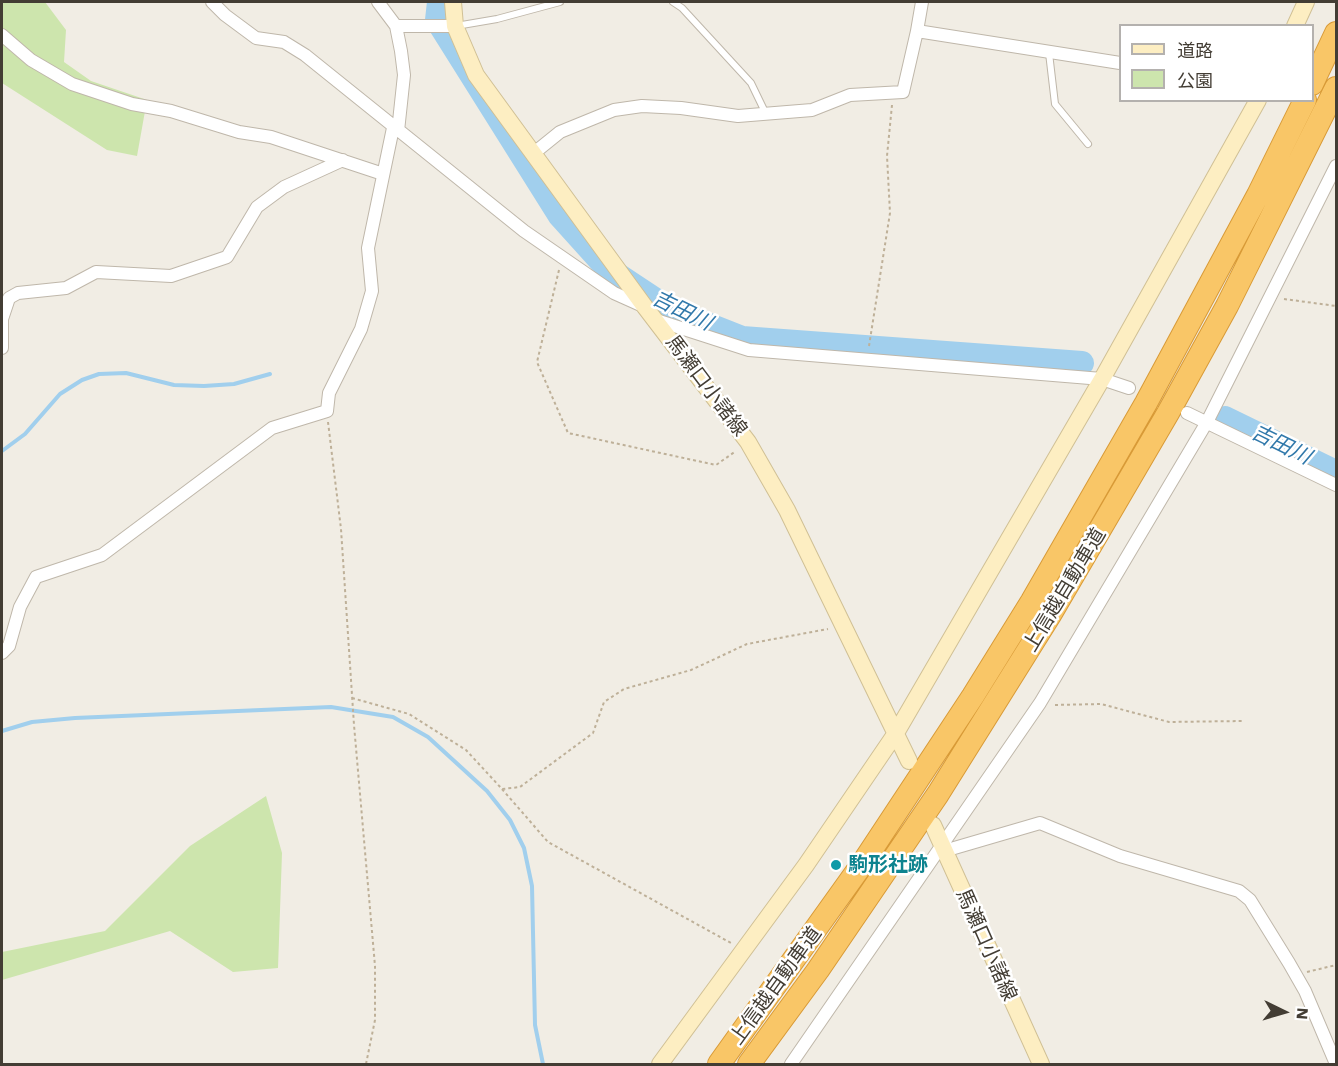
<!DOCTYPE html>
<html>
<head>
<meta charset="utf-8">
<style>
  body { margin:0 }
  #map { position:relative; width:1338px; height:1066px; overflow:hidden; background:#f1ede4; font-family:"Work Sans","Noto Sans JP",sans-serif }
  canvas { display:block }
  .frame { position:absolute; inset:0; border:3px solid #433d34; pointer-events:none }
  .legend { position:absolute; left:1119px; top:24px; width:195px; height:78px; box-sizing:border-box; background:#fff; border:2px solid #b4b1ae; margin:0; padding:8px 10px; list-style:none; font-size:18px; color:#433d34 }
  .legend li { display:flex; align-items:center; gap:12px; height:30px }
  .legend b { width:30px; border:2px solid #b4b1ae }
  .north { position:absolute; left:1254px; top:982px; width:60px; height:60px; -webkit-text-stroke:4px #fff; paint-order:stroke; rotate:95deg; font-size:16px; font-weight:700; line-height:24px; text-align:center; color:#433d34 }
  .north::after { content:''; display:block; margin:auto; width:21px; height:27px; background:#433d34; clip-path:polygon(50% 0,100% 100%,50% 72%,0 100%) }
</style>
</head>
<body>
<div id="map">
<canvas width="1338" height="1066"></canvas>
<div class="frame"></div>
<ul class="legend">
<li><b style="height:8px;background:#fdeec2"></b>道路</li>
<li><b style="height:16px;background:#cde5ad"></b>公園</li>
</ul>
<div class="north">N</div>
</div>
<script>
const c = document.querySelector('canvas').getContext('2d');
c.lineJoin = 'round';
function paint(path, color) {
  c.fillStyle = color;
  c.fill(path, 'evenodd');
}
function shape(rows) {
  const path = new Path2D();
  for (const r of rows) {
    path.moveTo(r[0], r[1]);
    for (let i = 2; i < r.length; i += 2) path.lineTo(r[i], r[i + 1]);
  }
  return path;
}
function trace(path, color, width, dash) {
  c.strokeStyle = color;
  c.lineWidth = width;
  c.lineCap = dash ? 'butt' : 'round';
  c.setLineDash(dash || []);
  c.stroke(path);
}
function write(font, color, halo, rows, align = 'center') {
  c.font = font + ' "Work Sans","Noto Sans JP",sans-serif';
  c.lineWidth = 5;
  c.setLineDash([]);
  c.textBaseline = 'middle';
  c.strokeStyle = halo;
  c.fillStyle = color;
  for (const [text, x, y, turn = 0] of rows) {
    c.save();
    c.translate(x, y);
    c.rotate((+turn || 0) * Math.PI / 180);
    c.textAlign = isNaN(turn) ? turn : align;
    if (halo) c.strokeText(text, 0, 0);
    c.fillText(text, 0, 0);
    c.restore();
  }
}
const green = shape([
  [2,2,45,2,66,30,64,62,91,81,147,100,137,156,107,150,2,83],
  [266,796,282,853,278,968,233,972,170,931,2,980,2,952,105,931,190,846]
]);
const stream = shape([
  [2,451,25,434,60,394,82,380,99,374,126,373,174,385,204,386,234,384,270,374],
  [2,731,32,722,75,718,331,707,393,717,428,737,487,791,510,820,524,848,532,886,535,1025,543,1064]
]);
const river = shape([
  [439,2,437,20,560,216,606,267,671,310,742,338,1082,363],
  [1225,418,1336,472]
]);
const path = shape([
  [559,270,537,362,568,433,716,465,736,451],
  [1284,299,1336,306],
  [869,346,890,213,887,156,892,105],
  [328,422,341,529,354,725,375,966,375,1020,366,1064],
  [352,698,409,714,466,750,502,789,520,787,593,733,604,702,624,689,691,670,747,644,828,629],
  [1055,705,1101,704,1169,722,1242,721],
  [502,789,548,842,731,943],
  [1307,972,1336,965]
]);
const lane = shape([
  [673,2,682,8,751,83,766,114],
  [456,26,497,19,560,2],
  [1049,53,1055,104,1088,144]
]);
const street = shape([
  [212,2,225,15,256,38,284,42,305,55,524,231,614,293,643,306],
  [378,2,396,26,401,51,404,75,398,131],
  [396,26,455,26],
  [917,31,922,2],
  [2,35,31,60,72,84,132,104,171,111,239,132,271,137,383,174],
  [534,153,560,132,614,110,642,106,681,108,738,116,812,110,850,95,903,92,917,31,1120,63],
  [656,320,749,350,1102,379,1129,388],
  [2,348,2,319,9,298,18,293,66,288,96,272,171,276,227,257,257,207,284,187,343,160],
  [1187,413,1336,485],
  [2,653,9,646,20,607,36,577,102,555,272,428,327,411,329,393,361,329,372,291,368,248,393,128],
  [944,851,1040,823,1120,856,1239,891,1250,900,1289,963,1305,991,1336,1064],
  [791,1064,1040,703,1207,422,1336,166]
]);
const secondary = shape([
  [453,2,455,26,476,75,645,307,748,442,787,510,909,761],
  [1295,26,1306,2],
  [933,825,1041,1064],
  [660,1064,806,865,896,733,1102,379,1258,100]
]);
const highway = shape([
  [1312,84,1336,33],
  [719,1064,860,867,973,696,1032,601,1146,403,1258,195,1305,100],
  [749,1064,818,970,938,794,1050,615,1168,413,1227,306,1336,88]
]);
const markers = [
  [836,865,6,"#0f9aa8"]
];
const streetNames = [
  ["馬瀬口小諸線",706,386,53],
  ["上信越自動車道",1065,590,-59],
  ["馬瀬口小諸線",986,945,66],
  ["上信越自動車道",776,986,-54]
];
const cultureNames = [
  ["駒形社跡",848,865]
];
const waterNames = [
  ["吉田川",682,311,26],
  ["吉田川",1281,445,26]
];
paint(green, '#cde5ad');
trace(stream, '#a1cfed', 4);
trace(river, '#a1cfed', 24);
trace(lane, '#bfb7aa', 8);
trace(street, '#bfb7aa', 14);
trace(secondary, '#d0c095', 18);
trace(highway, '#d89a37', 24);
trace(path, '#beb098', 2, [3, 3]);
trace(lane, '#fff', 6);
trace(street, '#fff', 12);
trace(secondary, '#fdeec2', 16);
trace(highway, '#f9c667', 22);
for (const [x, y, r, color] of markers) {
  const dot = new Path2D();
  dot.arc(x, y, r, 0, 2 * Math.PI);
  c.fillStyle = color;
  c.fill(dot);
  trace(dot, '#fff', 2);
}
write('20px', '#433d34', '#fff', streetNames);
write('bold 20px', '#0d838f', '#fff', cultureNames, 'left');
write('italic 21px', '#3179ab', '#fff', waterNames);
</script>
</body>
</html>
